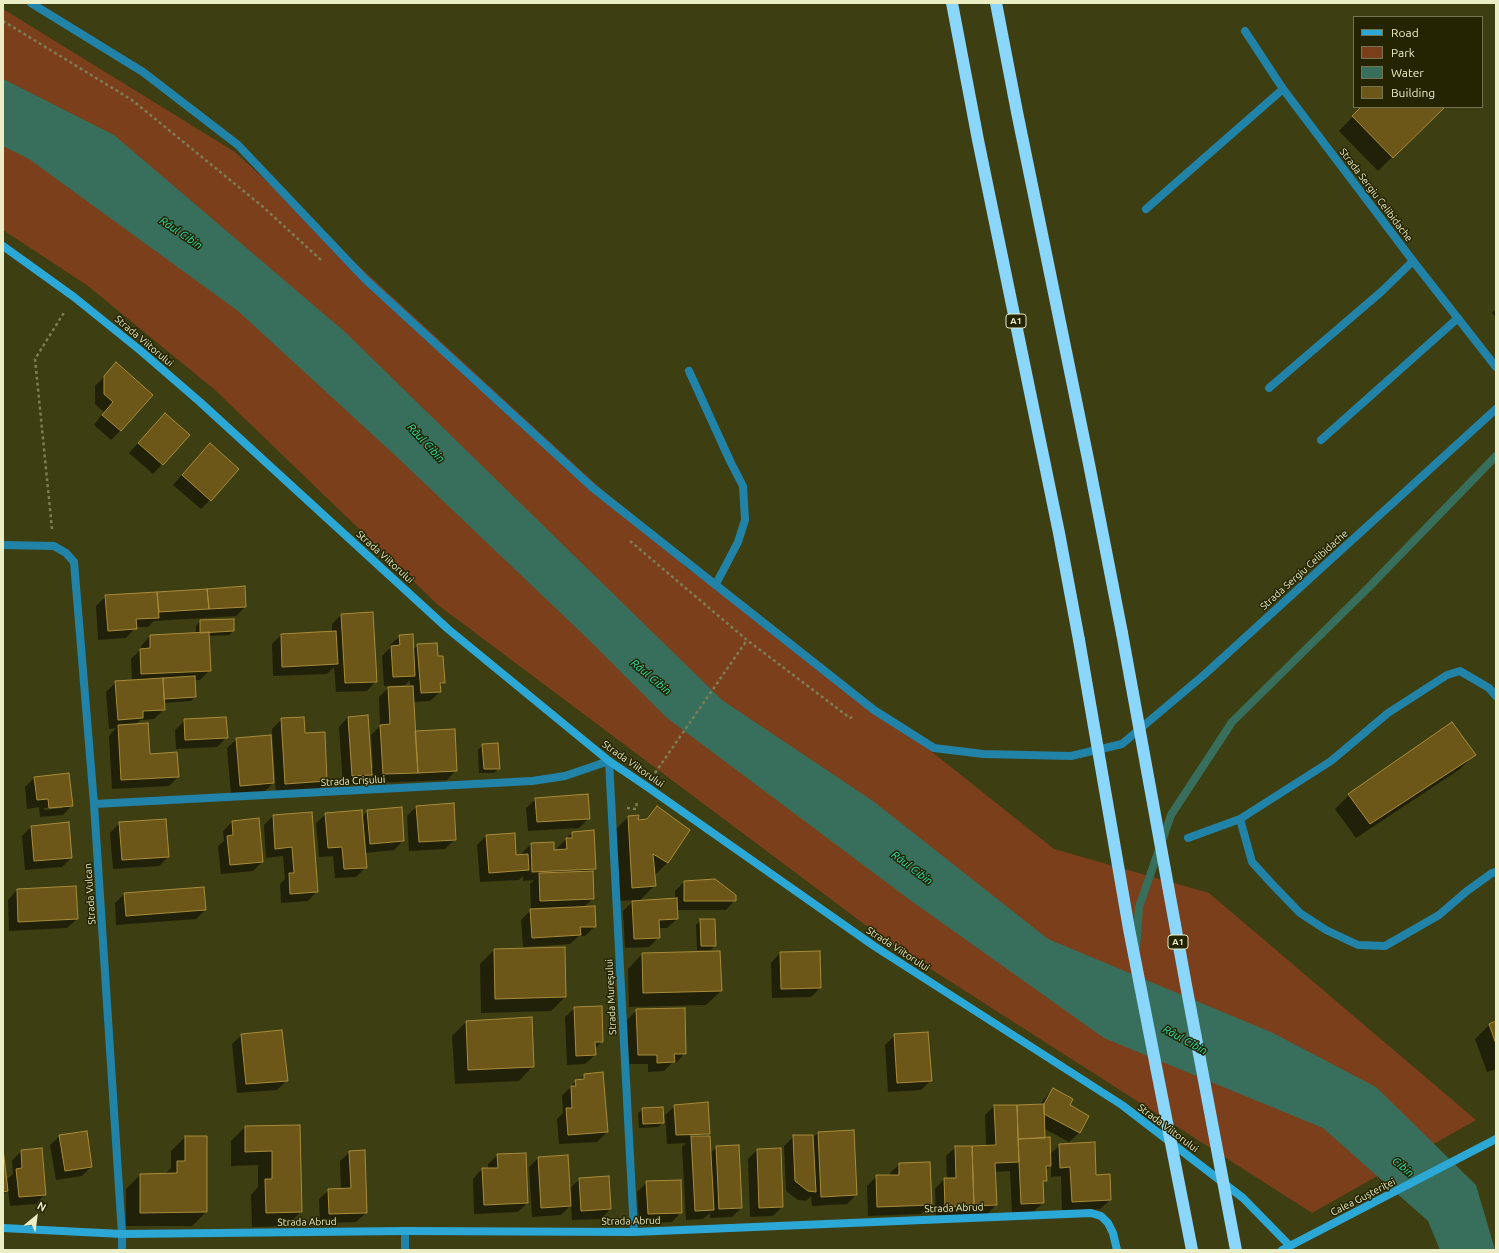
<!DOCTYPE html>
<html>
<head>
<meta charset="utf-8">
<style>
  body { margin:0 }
  #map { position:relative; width:1499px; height:1253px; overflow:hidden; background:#3e3e13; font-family:Ubuntu,sans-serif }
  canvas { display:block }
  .frame { position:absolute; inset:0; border:4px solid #ebedc5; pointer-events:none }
  .legend { position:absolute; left:1353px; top:16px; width:130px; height:92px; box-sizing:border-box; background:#242402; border:1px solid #747450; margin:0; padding:5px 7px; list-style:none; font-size:12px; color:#ebedc5 }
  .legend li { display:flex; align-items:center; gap:8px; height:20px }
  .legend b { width:20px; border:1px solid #747450 }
  .north { position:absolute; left:16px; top:1197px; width:40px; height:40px; -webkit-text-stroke:3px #242402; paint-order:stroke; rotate:29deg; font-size:11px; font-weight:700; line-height:16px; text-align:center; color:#ebedc5 }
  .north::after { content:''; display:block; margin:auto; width:14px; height:18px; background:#ebedc5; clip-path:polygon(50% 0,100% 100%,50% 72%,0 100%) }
</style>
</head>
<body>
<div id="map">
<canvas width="1499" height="1253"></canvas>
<div class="frame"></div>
<ul class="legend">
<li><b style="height:5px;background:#2ca8d7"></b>Road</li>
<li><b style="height:11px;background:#7b3f1b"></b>Park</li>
<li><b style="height:11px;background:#376f5c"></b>Water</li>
<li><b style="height:11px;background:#6c5718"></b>Building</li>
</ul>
<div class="north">N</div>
</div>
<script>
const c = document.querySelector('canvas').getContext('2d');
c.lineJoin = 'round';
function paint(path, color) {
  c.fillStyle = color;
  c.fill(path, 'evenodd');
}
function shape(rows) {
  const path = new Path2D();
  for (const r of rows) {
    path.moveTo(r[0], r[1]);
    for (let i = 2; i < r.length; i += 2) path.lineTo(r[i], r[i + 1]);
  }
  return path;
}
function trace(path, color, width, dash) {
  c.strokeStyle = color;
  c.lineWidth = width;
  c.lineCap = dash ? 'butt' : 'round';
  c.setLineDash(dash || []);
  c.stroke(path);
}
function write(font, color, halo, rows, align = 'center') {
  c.font = font + ' Ubuntu,sans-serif';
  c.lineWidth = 3;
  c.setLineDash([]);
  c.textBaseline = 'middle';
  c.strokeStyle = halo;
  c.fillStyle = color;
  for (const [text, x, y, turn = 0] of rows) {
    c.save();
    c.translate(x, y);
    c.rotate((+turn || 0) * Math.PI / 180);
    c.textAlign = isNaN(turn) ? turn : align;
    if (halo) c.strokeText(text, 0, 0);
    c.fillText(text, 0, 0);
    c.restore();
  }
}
const green = shape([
  [3,9,235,152,688,569,750,607,1054,849,1209,893,1476,1120,1312,1213,884,939,438,605,215,390,88,286,3,230]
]);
const water = shape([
  [3,79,114,135,345,332,722,700,873,801,1048,939,1273,1033,1376,1087,1476,1185,1495,1250,1440,1250,1428,1221,1323,1128,1104,1038,910,900,667,718,587,638,398,458,238,311,29,159,3,146]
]);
const shadow = shape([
  [1362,107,1443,107,1378,171,1339,131],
  [1496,309,1496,317,1492,313],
  [116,364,121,430,111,440,94,425,104,412,95,404,95,386],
  [165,414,189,435,153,474,129,453],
  [201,453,210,500,201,509,173,485],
  [244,587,245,607,236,616,154,621,148,627,136,627,126,638,98,640,96,606,106,596],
  [341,615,376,681,367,691,336,692,334,667,327,674,273,676,272,644,281,635,332,632,332,624],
  [200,621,233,631,229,635,208,636,210,670,200,680,194,680,195,697,191,701,163,703,164,709,154,719,140,720,135,725,149,755,178,777,169,786,112,789,109,736,116,728,109,729,106,692,116,682,132,681,131,659,141,649,141,646,150,636,196,634,196,626],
  [400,636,413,650,418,645,437,657,444,683,439,687,440,692,430,701,413,702,414,732,456,770,447,780,374,783,373,773,362,784,343,785,339,727,348,717,371,768,373,768,371,735,380,726,379,697,388,688,410,687,410,680,405,685,384,686,382,656,390,648,390,645],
  [282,719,304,734,324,733,326,781,317,791,276,793,275,781,264,792,231,795,227,748,237,739,273,780,275,780,272,729],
  [185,720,227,737,217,747,176,749,175,730],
  [483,745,499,768,494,773,479,773,478,750],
  [1474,755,1460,769,1356,838,1335,809,1349,795],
  [34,778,72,805,63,815,40,817,39,807,27,809,25,787],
  [63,806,63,808,44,810,44,808],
  [536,799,589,818,579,828,528,831,526,808],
  [416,807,455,839,445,849,409,851,407,816],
  [657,807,668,862,654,876,655,885,639,901,675,900,675,891,684,882,735,900,726,910,676,910,677,919,667,928,658,928,659,937,649,947,625,948,623,911,634,900,618,901,614,831,628,817,638,816,637,821,644,821],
  [368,811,403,841,394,850,365,853,366,867,356,877,335,878,333,856,319,857,316,823,326,814,361,817],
  [311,813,317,891,308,901,281,903,280,884,285,879,283,856,266,858,264,825,273,816],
  [232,822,262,862,253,871,221,874,218,846,224,841,223,831],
  [120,823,168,857,159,866,113,869,110,833],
  [31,827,71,858,62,867,25,870,22,836],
  [572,833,595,868,592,871,593,899,584,907,595,926,585,936,579,936,570,944,523,947,521,920,531,910,530,884,534,880,523,881,523,876,519,880,480,882,477,845,486,836,516,856,522,855,522,853,531,844,553,851,557,851,557,848],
  [17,890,77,919,67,928,9,931,8,900],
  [124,894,205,910,196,919,116,925,115,903],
  [701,920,715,945,711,950,697,950,696,925],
  [494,950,565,997,551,1011,481,1013,480,964],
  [780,953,820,988,811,997,772,998,771,963],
  [642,954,721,991,706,1005,629,1007,628,969],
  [575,1008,602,1041,595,1049,595,1055,585,1064,567,1065,565,1017],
  [637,1010,685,1053,676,1063,672,1063,664,1071,648,1072,648,1064,629,1064,627,1020],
  [466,1022,533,1066,519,1081,455,1084,452,1036],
  [1496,1022,1496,1069,1487,1072,1475,1039,1489,1025],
  [242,1035,287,1080,277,1090,237,1093,232,1044],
  [895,1035,931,1080,921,1090,888,1092,885,1045],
  [584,1075,607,1132,597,1142,559,1144,557,1119,563,1113,562,1096,576,1081,579,1081],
  [1053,1090,1068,1106,1088,1116,1079,1133,1069,1142,1043,1128,1044,1139,1049,1155,1060,1145,1096,1176,1110,1200,1100,1209,1062,1211,1061,1176,1051,1177,1051,1165,1045,1171,1046,1180,1042,1184,1043,1203,1033,1212,1012,1213,1010,1171,995,1172,996,1205,987,1214,936,1216,935,1189,944,1179,947,1179,946,1156,956,1147,986,1146,985,1115,994,1106,1040,1105,1044,1099],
  [675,1106,709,1133,705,1137,710,1153,717,1147,741,1208,732,1217,710,1218,710,1213,703,1219,686,1220,682,1147,686,1143,667,1144,665,1115],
  [643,1109,663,1123,658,1127,639,1128,638,1113],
  [299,1126,301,1212,286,1226,252,1227,251,1195,258,1187,258,1165,231,1166,231,1141,245,1127],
  [818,1133,856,1195,847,1204,812,1206,811,1196,806,1201,798,1200,786,1191,784,1146,794,1136,812,1138],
  [60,1136,91,1167,82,1176,56,1180,50,1145],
  [185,1137,206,1137,206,1212,192,1226,126,1226,126,1189,140,1175,165,1174,171,1168,171,1151],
  [41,1149,45,1194,36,1204,10,1206,8,1190,3,1195,3,1150,6,1180,13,1174,12,1161,21,1151],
  [780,1149,782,1207,773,1216,750,1217,748,1159,757,1150],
  [350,1152,366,1213,356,1222,320,1223,319,1199,329,1190,341,1190,340,1161],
  [498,1155,527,1203,518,1212,474,1214,473,1179,482,1169,488,1169,488,1164],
  [538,1158,569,1189,580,1179,608,1177,610,1209,601,1219,572,1220,571,1205,561,1215,532,1217,529,1167],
  [900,1164,931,1204,921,1214,868,1216,867,1186,877,1176,890,1176,890,1173],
  [647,1182,681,1212,672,1222,639,1223,637,1192]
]);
const stream = shape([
  [1136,949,1139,907,1171,815,1232,722,1368,588,1496,456]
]);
const building = shape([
  [1361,107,1445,107,1393,158,1352,116,1361,107],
  [116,362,153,395,121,431,102,415,113,402,104,394,104,376,116,362],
  [165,413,190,435,163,465,138,443,165,413],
  [210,443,239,469,211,501,182,475,210,443],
  [245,586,246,607,209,609,207,589,245,586],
  [207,589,209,609,159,612,157,592,207,589],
  [157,592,159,618,136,619,137,629,108,631,105,595,157,592],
  [373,612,377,682,345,683,341,614,373,612],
  [234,619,234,631,200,633,200,620,234,619],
  [336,631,338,664,282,667,281,634,336,631],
  [209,632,211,671,141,674,140,649,150,648,150,635,209,632],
  [413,634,415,676,393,677,391,646,400,645,399,635,413,634],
  [437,643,438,656,443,656,445,683,440,683,441,692,421,693,417,644,437,643],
  [195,676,196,697,164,699,163,678,195,676],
  [163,678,165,710,143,711,143,718,118,720,115,681,163,678],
  [413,686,418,773,383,774,380,725,390,724,388,687,413,686],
  [368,715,372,775,352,776,348,717,368,715],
  [226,717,228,738,185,740,184,719,226,717],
  [304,717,305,733,325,732,327,781,285,784,281,718,304,717],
  [1452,722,1476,755,1370,824,1348,794,1452,722],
  [148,723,150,754,177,752,179,777,121,780,118,725,148,723],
  [455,729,457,771,418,773,415,731,455,729],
  [271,735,274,783,240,786,236,738,271,735],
  [498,743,500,769,484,769,482,744,498,743],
  [69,773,73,806,49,808,48,799,37,800,34,777,69,773],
  [588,794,590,819,537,822,535,798,588,794],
  [454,803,456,840,419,842,416,806,454,803],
  [657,806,690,830,668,863,653,854,656,886,632,888,628,816,639,815,638,820,647,819,657,806],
  [402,807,404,841,370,844,367,810,402,807],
  [362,810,367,868,344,869,342,847,328,848,325,813,362,810],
  [312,812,318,892,290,894,289,873,294,873,292,847,275,849,273,815,312,812],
  [259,818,263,862,230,865,227,836,233,835,232,821,259,818],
  [166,819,169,857,122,860,119,822,166,819],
  [69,822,72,858,34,861,31,826,69,822],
  [594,830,596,869,532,872,531,843,554,842,554,850,567,849,566,838,572,838,572,832,594,830],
  [515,833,516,855,528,854,529,870,489,873,486,835,515,833],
  [593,871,594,899,540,901,539,873,593,871],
  [715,879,736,895,736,901,684,901,684,881,715,879],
  [76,886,78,919,18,922,17,889,76,886],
  [204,887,206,910,126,916,124,893,204,887],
  [677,898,678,919,659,920,660,938,634,939,632,901,677,898],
  [595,906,596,927,580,927,581,935,532,938,530,909,595,906],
  [700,919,715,919,716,946,701,946,700,919],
  [565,947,566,997,495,999,494,949,565,947],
  [720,951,722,991,643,993,642,953,720,951],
  [820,951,821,988,781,989,780,952,820,951],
  [602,1006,603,1042,595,1042,596,1055,576,1056,574,1007,602,1006],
  [685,1008,686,1054,674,1054,675,1062,657,1063,657,1055,638,1055,636,1009,685,1008],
  [532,1017,534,1067,468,1070,466,1021,532,1017],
  [1496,1021,1496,1044,1489,1024,1496,1021],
  [282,1030,288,1081,246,1084,241,1034,282,1030],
  [928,1032,932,1081,897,1083,894,1034,928,1032],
  [603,1072,608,1132,568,1135,566,1108,572,1108,571,1086,576,1086,575,1080,584,1079,584,1074,603,1072],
  [1053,1088,1073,1099,1070,1105,1089,1116,1080,1133,1044,1114,1044,1104,1053,1088],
  [708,1102,710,1134,676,1135,674,1105,708,1102],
  [1044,1104,1045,1138,1018,1139,1017,1105,1044,1104],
  [994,1105,1017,1105,1019,1162,995,1163,997,1205,974,1206,972,1146,996,1145,994,1105],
  [663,1107,664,1123,643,1124,642,1108,663,1107],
  [300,1125,302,1212,266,1213,265,1179,272,1179,272,1151,245,1152,245,1126,300,1125],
  [854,1130,857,1195,821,1197,818,1132,854,1130],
  [87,1131,92,1167,65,1171,59,1135,87,1131],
  [793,1135,813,1135,816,1192,808,1191,795,1181,793,1135],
  [185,1136,207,1136,207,1212,140,1213,140,1174,177,1173,177,1161,185,1161,185,1136],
  [691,1136,710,1136,714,1210,695,1211,691,1136],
  [1050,1137,1051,1166,1046,1166,1047,1181,1043,1181,1044,1203,1021,1204,1018,1139,1050,1137],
  [1095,1142,1096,1175,1110,1174,1111,1200,1072,1202,1070,1167,1060,1168,1059,1144,1095,1142],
  [739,1145,742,1208,719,1209,716,1146,739,1145],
  [955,1146,972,1146,974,1206,945,1207,944,1178,956,1178,955,1146],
  [42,1148,46,1195,19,1197,16,1169,22,1168,21,1150,42,1148],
  [781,1148,783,1207,759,1208,757,1149,781,1148],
  [3,1149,8,1191,3,1192,3,1149],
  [365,1150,367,1213,329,1214,328,1189,351,1188,349,1151,365,1150],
  [526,1153,528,1203,484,1205,482,1168,498,1168,497,1154,526,1153],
  [568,1155,571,1206,541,1208,538,1157,568,1155],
  [930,1162,932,1205,877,1207,876,1175,899,1175,899,1163,930,1162],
  [609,1176,611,1209,581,1211,579,1178,609,1176],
  [681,1180,682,1213,648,1214,646,1181,681,1180]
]);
const path = shape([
  [3,21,132,100,262,206,321,260],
  [52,529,35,359,65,311],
  [630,541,747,640,850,718,854,716],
  [655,773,747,640],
  [627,808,636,809,637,801]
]);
const lane = shape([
  [689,371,731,463,743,486,745,520,738,542,716,584],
  [1240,819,1252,862,1273,885,1300,913,1326,930,1358,945,1385,946,1439,915,1467,891,1492,873,1496,872],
  [1188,838,1240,819,1331,761,1388,713,1447,675,1460,671,1489,688,1496,696]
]);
const street = shape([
  [31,3,143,72,238,145,365,279,593,488,874,710,934,748,983,754,1071,756,1122,744,1205,674,1496,409],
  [1245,31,1283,89,1413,261,1496,367],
  [1146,209,1283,89],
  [1269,388,1381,292,1413,261],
  [1321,440,1458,318],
  [3,545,54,546,66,553,74,562,94,804,122,1234,122,1250],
  [94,804,532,781,565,776,609,761,634,1232],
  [405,1250,405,1231]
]);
const secondary = shape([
  [3,246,74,297,141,351,200,402,448,629,609,761,646,786,874,946,1122,1105,1243,1198,1290,1246],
  [3,1228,122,1234,405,1231,634,1232,1091,1213,1101,1216,1108,1223,1113,1233,1117,1250],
  [1282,1250,1496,1139]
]);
const highway = shape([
  [952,3,978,140,1059,533,1079,640],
  [996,3,1017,112,1089,464,1122,633]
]);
const highwayBridge = shape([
  [1122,633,1186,985,1236,1250],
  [1079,640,1129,929,1192,1250]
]);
const shields = [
  [1016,321,20],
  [1178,942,20]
];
const shieldNames = [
  ["A1",1016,321],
  ["A1",1178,942]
];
const streetNames = [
  ["Strada Sergiu Celibidache",1376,195,53],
  ["Strada Viitorului",144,341,40],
  ["Strada Viitorului",385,557,42],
  ["Strada Sergiu Celibidache",1304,570,-42],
  ["Strada Viitorului",633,764,35],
  ["Strada Crișului",353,781,-3],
  ["Strada Vulcan",90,894,-94],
  ["Strada Viitorului",898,949,33],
  ["Strada Mureșului",611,997,-93],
  ["Strada Viitorului",1168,1128,37],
  ["Calea Gușteriței",1363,1197,-27],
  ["Strada Abrud",954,1208,-2],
  ["Strada Abrud",631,1221,-1],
  ["Strada Abrud",307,1222,-1]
];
const waterNames = [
  ["Râul Cibin",181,233,34],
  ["Râul Cibin",426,443,47],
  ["Râul Cibin",651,677,40],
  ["Râul Cibin",912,868,37],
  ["Râul Cibin",1185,1040,29],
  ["Cibin",1403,1167,40]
];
paint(green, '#7b3f1b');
paint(water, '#376f5c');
paint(shadow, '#0007');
trace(stream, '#376f5c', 8);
paint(building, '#6c5718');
trace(building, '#a78b3b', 1);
trace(path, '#7d7e54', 2.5, [3, 3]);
trace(lane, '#2283a9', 8);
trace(street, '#2283a9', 8);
trace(secondary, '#2ca8d7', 8);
trace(highway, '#8ad7fb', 12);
trace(highwayBridge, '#8ad7fb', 12);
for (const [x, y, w] of shields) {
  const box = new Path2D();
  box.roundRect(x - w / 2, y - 7, w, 14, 3);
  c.fillStyle = '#242402';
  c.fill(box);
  trace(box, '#ebedc5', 1);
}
write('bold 9px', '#ebedc5', null, shieldNames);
write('10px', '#ebedc5', '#242402', streetNames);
write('italic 11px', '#27e6b5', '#242402', waterNames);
</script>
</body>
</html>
